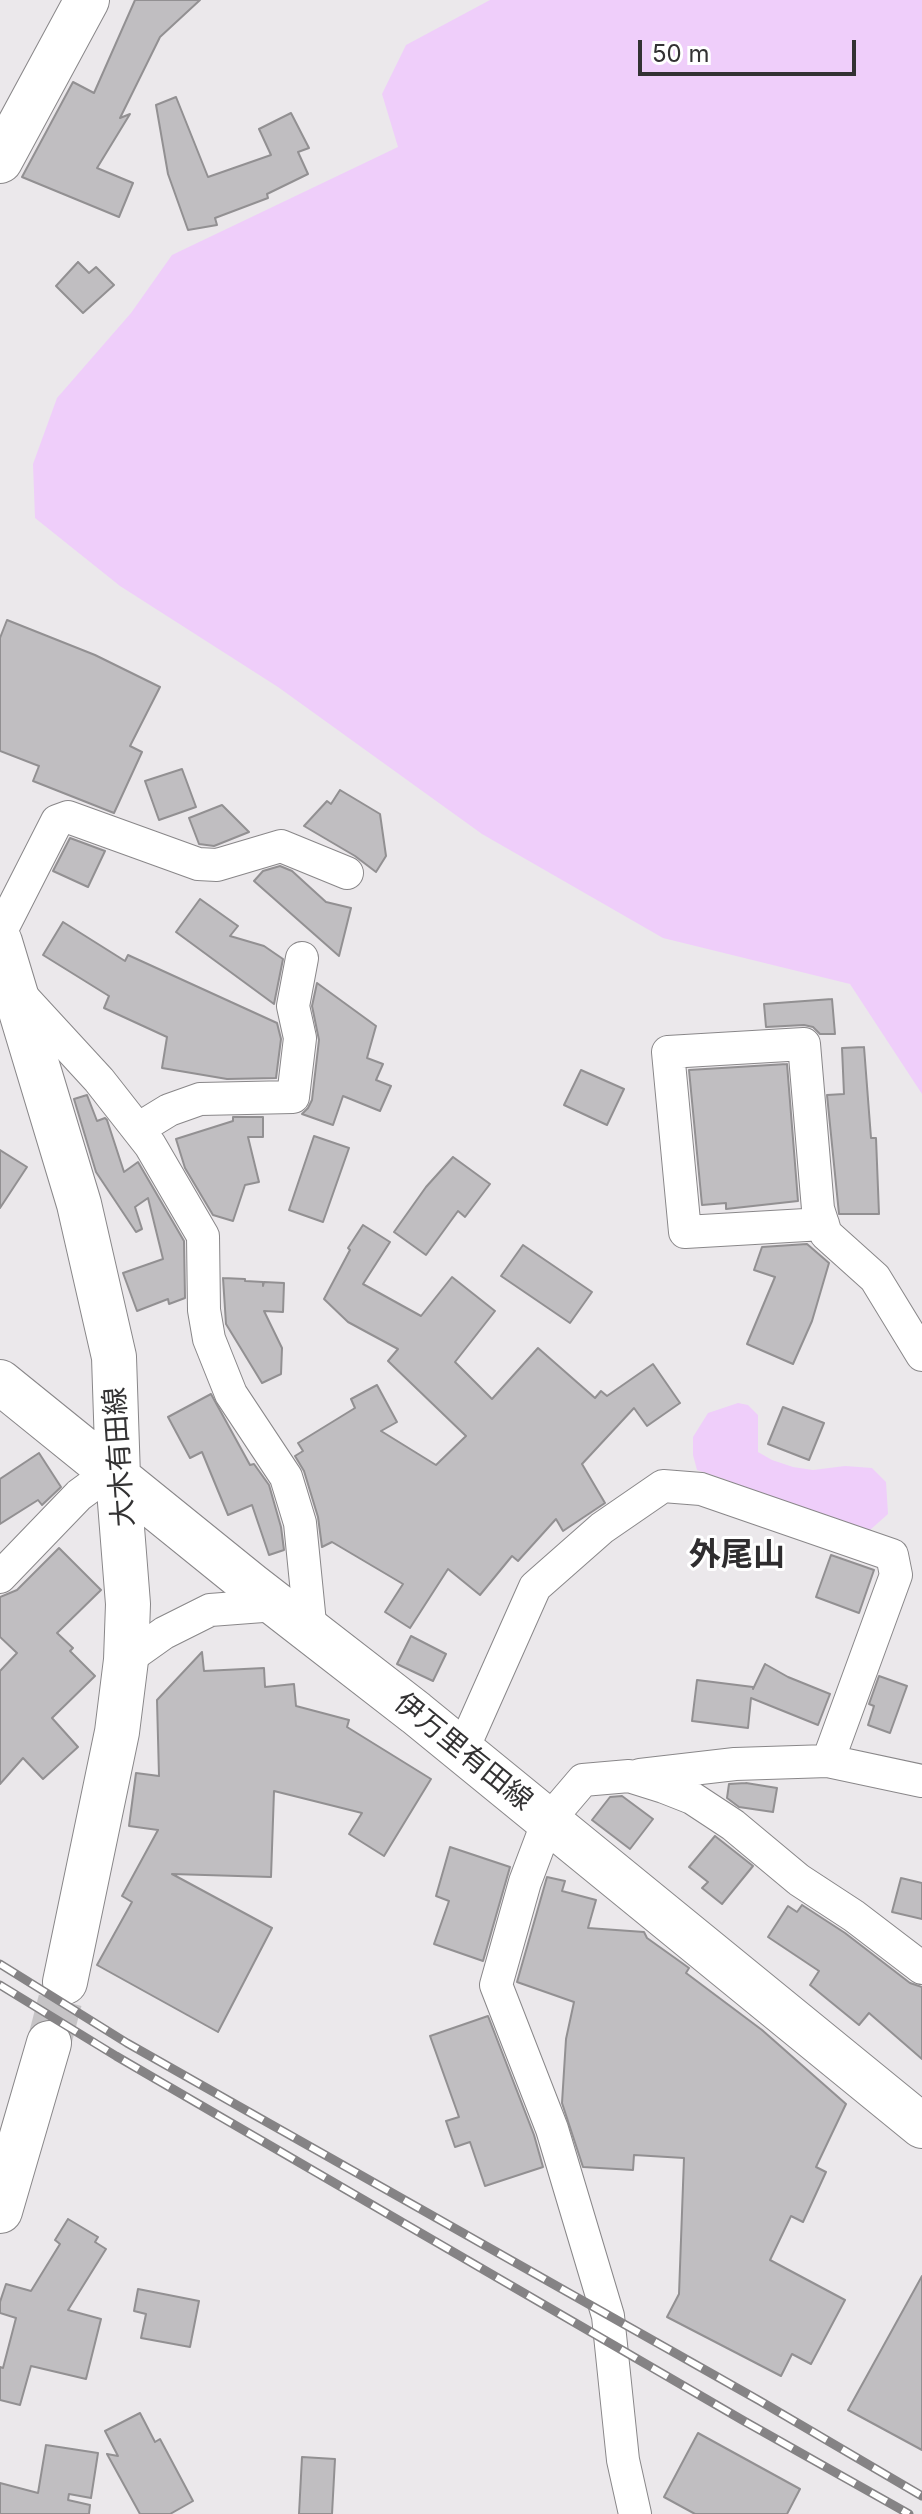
<!DOCTYPE html>
<html>
<head>
<meta charset="utf-8">
<style>
  body { margin:0 }
  #map { position:relative; width:922px; height:2514px; overflow:hidden; background:#ebe8eb; font-family:Inter,sans-serif }
  canvas { display:block }
  .scale { position:absolute; left:638px; top:40px; width:218px; height:36px; box-sizing:border-box; border:4px solid #333233; border-top:0; padding-left:10px; font-size:24px; line-height:28px; white-space:nowrap; color:#333233; -webkit-text-stroke:6px #fff; paint-order:stroke }
</style>
</head>
<body>
<div id="map">
<canvas width="922" height="2514"></canvas>
<div class="scale">50 m</div>
</div>
<script>
const c = document.querySelector('canvas').getContext('2d');
c.lineJoin = 'round';
function paint(path, color) {
  c.fillStyle = color;
  c.fill(path, 'evenodd');
}
function shape(rows) {
  const path = new Path2D();
  for (const r of rows) {
    path.moveTo(r[0], r[1]);
    for (let i = 2; i < r.length; i += 2) path.lineTo(r[i], r[i + 1]);
  }
  return path;
}
function trace(path, color, width, dash) {
  c.strokeStyle = color;
  c.lineWidth = width;
  c.lineCap = dash ? 'butt' : 'round';
  c.setLineDash(dash || []);
  c.stroke(path);
}
function write(font, color, halo, rows, align = 'center') {
  c.font = font + ' Inter,"Noto Sans JP",sans-serif';
  c.lineWidth = 6;
  c.setLineDash([]);
  c.textBaseline = 'middle';
  c.strokeStyle = halo;
  c.fillStyle = color;
  for (const [text, x, y, turn = 0] of rows) {
    c.save();
    c.translate(x, y);
    c.rotate((+turn || 0) * Math.PI / 180);
    c.textAlign = isNaN(turn) ? turn : align;
    if (halo) c.strokeText(text, 0, 0);
    c.fillText(text, 0, 0);
    c.restore();
  }
}
const green = shape([
  [490,0,922,0,922,1094,850,984,663,938,482,834,278,687,120,586,35,518,33,464,57,398,131,313,172,255,398,147,382,94,406,45],
  [738,1403,748,1405,758,1415,758,1452,772,1460,793,1467,813,1470,845,1466,872,1468,886,1482,888,1514,870,1530,841,1526,751,1496,727,1480,697,1470,693,1455,693,1437,708,1413]
]);
const building = shape([
  [135,0,200,0,160,37,120,118,130,114,97,168,133,183,119,217,22,177,73,82,94,93,135,0],
  [176,97,208,177,271,155,259,129,291,113,309,148,298,152,308,174,267,194,268,198,215,218,217,225,188,230,168,174,156,105,176,97],
  [78,262,89,273,96,267,114,285,83,313,56,286,78,262],
  [7,620,95,655,160,687,130,746,142,752,114,813,33,781,39,766,0,751,0,638,7,620],
  [182,769,196,807,159,820,145,781,182,769],
  [340,790,380,814,386,856,376,872,355,856,304,826,327,801,331,804,340,790],
  [222,805,249,832,214,846,199,844,189,818,222,805],
  [70,838,105,851,88,887,53,871,70,838],
  [280,866,292,871,326,902,351,908,339,956,254,881,263,871,280,866],
  [200,899,238,926,230,936,264,946,283,959,274,1004,176,932,200,899],
  [63,922,125,961,128,955,277,1023,281,1039,276,1078,227,1079,162,1068,167,1037,104,1008,109,996,43,955,63,922],
  [317,983,376,1026,367,1058,383,1064,376,1080,391,1086,380,1111,343,1096,333,1125,302,1114,308,1108,312,1100,319,1040,312,1006,317,983],
  [832,999,835,1034,820,1034,813,1027,804,1025,766,1027,764,1004,832,999],
  [864,1047,871,1138,876,1138,879,1214,839,1214,827,1095,844,1094,842,1048,864,1047],
  [787,1064,798,1201,726,1209,726,1203,702,1205,689,1070,787,1064],
  [581,1070,624,1089,607,1125,564,1105,581,1070],
  [87,1095,97,1121,105,1118,107,1120,124,1172,138,1162,184,1241,185,1298,169,1304,168,1299,137,1311,123,1273,163,1259,148,1198,135,1207,142,1229,136,1232,96,1172,74,1099,87,1095],
  [233,1117,263,1117,263,1137,248,1137,259,1182,245,1185,233,1221,213,1215,185,1168,176,1139,233,1121,233,1117],
  [314,1136,349,1148,323,1222,289,1210,314,1136],
  [0,1150,27,1167,0,1208,0,1150],
  [453,1157,490,1184,465,1217,458,1211,426,1255,394,1232,426,1187,453,1157],
  [363,1225,390,1242,363,1284,421,1316,452,1277,495,1311,455,1362,492,1399,538,1348,595,1398,601,1391,607,1396,653,1364,680,1403,647,1426,634,1408,582,1464,605,1503,563,1531,556,1519,518,1561,512,1556,480,1595,448,1569,410,1628,385,1612,403,1584,332,1542,322,1547,318,1517,304,1471,295,1456,303,1451,298,1443,355,1408,351,1399,377,1385,397,1422,381,1431,436,1465,466,1436,388,1361,398,1349,348,1322,324,1299,350,1250,348,1248,363,1225],
  [807,1244,829,1263,812,1321,793,1364,747,1344,775,1277,754,1270,762,1247,807,1244],
  [523,1245,592,1292,570,1323,501,1276,523,1245],
  [223,1278,245,1279,245,1281,263,1282,263,1286,264,1282,284,1283,283,1312,264,1311,282,1348,281,1374,262,1383,226,1324,223,1278],
  [211,1394,250,1465,254,1464,269,1485,281,1527,284,1550,269,1555,252,1505,228,1515,202,1452,190,1458,168,1417,211,1394],
  [783,1407,824,1423,809,1460,768,1444,783,1407],
  [39,1453,61,1487,42,1505,38,1500,0,1524,0,1479,39,1453],
  [59,1548,101,1590,57,1633,73,1648,70,1651,95,1676,52,1718,78,1747,43,1779,23,1758,0,1784,0,1671,17,1653,0,1637,0,1597,17,1590,59,1548],
  [831,1555,874,1570,859,1613,816,1597,831,1555],
  [411,1636,446,1654,433,1681,397,1664,411,1636],
  [202,1652,204,1671,264,1668,265,1687,294,1684,296,1706,349,1720,347,1727,431,1779,384,1856,349,1834,362,1813,274,1791,271,1877,172,1874,272,1928,218,2032,97,1965,132,1902,122,1896,158,1830,129,1826,136,1773,159,1776,157,1700,202,1652],
  [765,1664,788,1677,830,1694,818,1725,751,1698,748,1728,692,1721,697,1680,753,1687,753,1689,765,1664],
  [879,1676,907,1686,890,1733,868,1725,874,1706,869,1704,879,1676],
  [746,1783,777,1788,773,1812,739,1807,727,1798,729,1784,746,1783],
  [622,1796,653,1819,630,1849,592,1820,610,1797,622,1796],
  [715,1836,753,1866,722,1904,702,1888,708,1882,689,1867,715,1836],
  [450,1847,510,1867,483,1961,434,1944,449,1901,436,1896,450,1847],
  [547,1877,565,1881,562,1891,596,1900,588,1928,644,1932,647,1938,689,1968,686,1973,762,2030,846,2104,816,2167,826,2172,803,2222,791,2216,770,2260,845,2300,811,2364,792,2354,781,2376,667,2317,679,2294,684,2158,634,2155,633,2170,583,2167,562,2103,566,2039,574,2002,517,1982,547,1877],
  [901,1878,922,1883,922,1919,892,1912,901,1878],
  [802,1905,845,1933,910,1983,922,1987,922,2059,869,2013,859,2025,810,1985,819,1971,768,1937,788,1906,797,1912,802,1905],
  [488,2016,534,2135,543,2167,485,2186,470,2142,455,2147,446,2121,459,2117,430,2036,488,2016],
  [68,2219,98,2237,95,2242,106,2249,68,2310,101,2319,86,2379,31,2366,20,2405,0,2400,0,2367,3,2368,16,2318,0,2313,0,2302,6,2284,31,2291,60,2244,55,2240,68,2219],
  [922,2276,922,2450,848,2410,922,2276],
  [138,2289,199,2301,190,2347,141,2338,146,2314,134,2311,138,2289],
  [140,2413,155,2442,160,2439,193,2501,170,2514,140,2514,107,2454,118,2456,105,2431,140,2413],
  [698,2433,800,2489,787,2514,695,2514,664,2497,698,2433],
  [46,2445,98,2453,91,2498,69,2494,68,2500,90,2505,89,2514,0,2514,0,2483,38,2493,46,2445],
  [302,2457,335,2459,332,2514,299,2514,302,2457]
]);
const secondaryTunnel = shape([
  [49,2043,65,1982]
]);
const minor = shape([
  [0,933,57,821,68,817,198,864,217,865,281,846,347,873],
  [18,992,99,1080,150,1145,203,1236,204,1310,209,1339,231,1394,286,1477,300,1523,311,1633],
  [138,1129,169,1110,200,1099,293,1097,300,1038,293,1006,302,958],
  [823,1224,685,1232,668,1052,804,1044,818,1209,826,1234,875,1278,922,1355],
  [0,1577,79,1495,94,1484,118,1477],
  [126,1660,164,1633,210,1610,276,1605],
  [462,1751,535,1587,602,1528,663,1486,701,1489,892,1555,896,1575,828,1761],
  [640,1775,735,1764,828,1761,922,1781],
  [635,2514,623,2460,608,2316,552,2129,496,1985,525,1882,548,1821,583,1780,629,1776,664,1787,692,1798,733,1825,799,1880,854,1916,922,1968]
]);
const secondary = shape([
  [0,161,87,0],
  [0,942,79,1204,114,1357,118,1477,128,1604,126,1660,117,1732,65,1982],
  [0,1382,251,1585,416,1713,922,2126],
  [0,2211,49,2043]
]);
const rail = shape([
  [0,1964,127,2043,760,2401,922,2496],
  [0,1985,116,2056,744,2421,909,2514]
]);
const streetNames = [
  ["大木有田線",120,1457,-94],
  ["伊万里有田線",463,1752,39]
];
const quarterNames = [
  ["外尾山",737,1555]
];
paint(green, '#efcefa');
paint(building, '#c0bec1');
trace(building, '#929092', 2);
trace(secondaryTunnel, '#c6c4c6', 44, [44, 22]);
trace(minor, '#898789', 34);
trace(secondary, '#898789', 46);
trace(minor, '#fff', 32);
trace(secondary, '#fff', 44);
trace(rail, '#858385', 9);
trace(rail, '#fff', 6, [18]);
write('28px', '#333233', '#fff', streetNames);
write('bold 32px', '#2f2d2f', '#fff', quarterNames);
</script>
</body>
</html>
